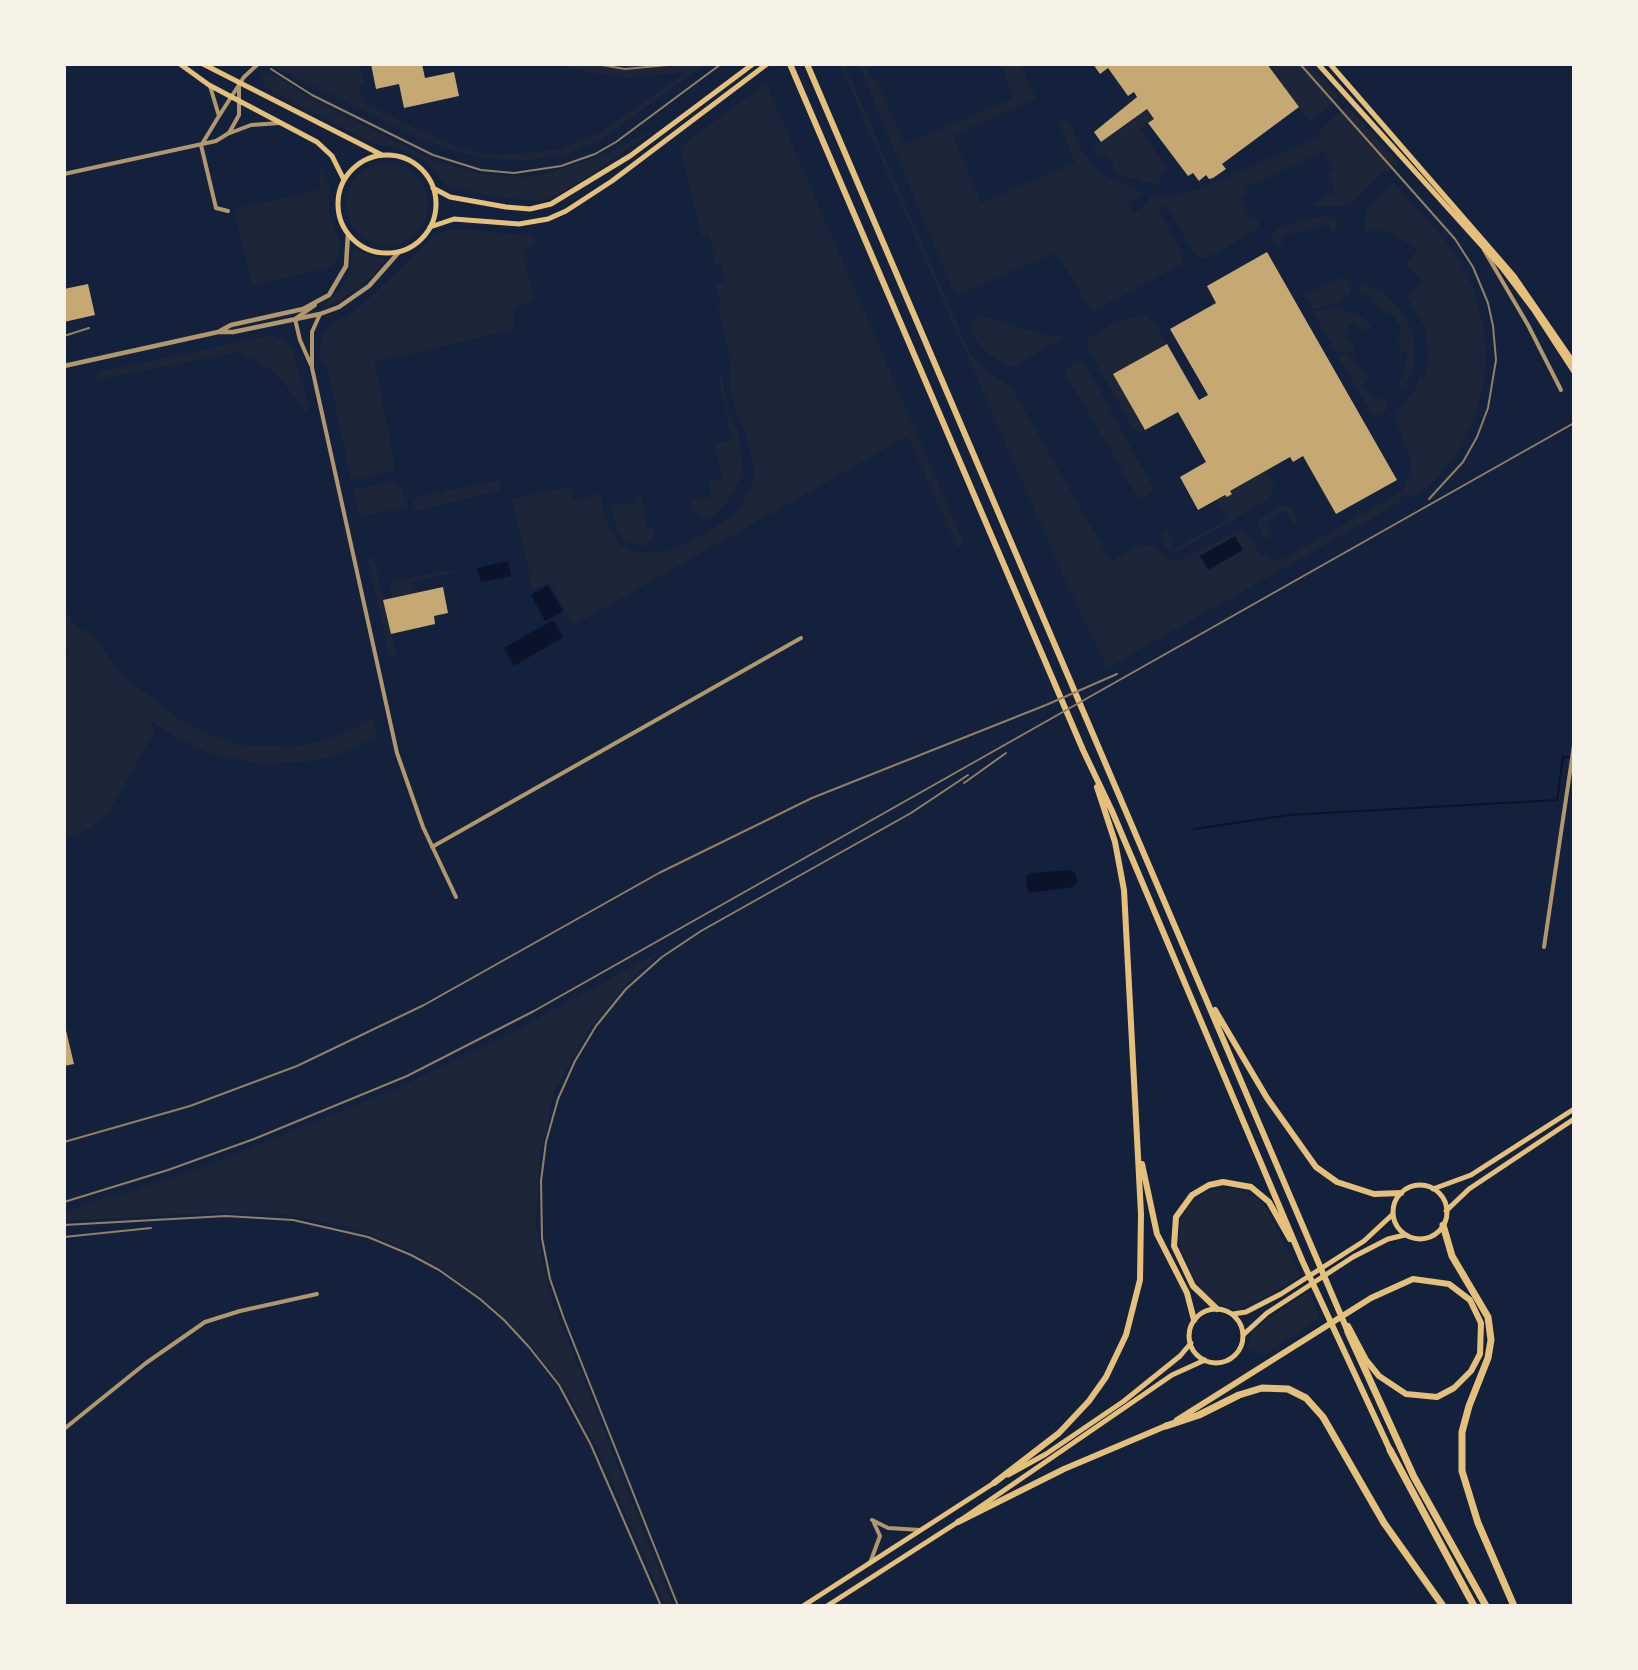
<!DOCTYPE html>
<html>
<head>
<meta charset="utf-8">
<style>
  body { margin:0 }
  #map { position:relative; width:1638px; height:1670px; overflow:hidden; background:#14213d; font-family:Ubuntu,sans-serif }
  canvas { display:block }
  .frame { position:absolute; inset:0; border:66px solid #f6f1e7; pointer-events:none }
</style>
</head>
<body>
<div id="map">
<canvas width="1638" height="1670"></canvas>
<div class="frame"></div>
</div>
<script>
const c = document.querySelector('canvas').getContext('2d');
c.lineJoin = 'round';
function paint(path, color) {
  c.fillStyle = color;
  c.fill(path, 'evenodd');
}
function shape(rows) {
  const path = new Path2D();
  for (const r of rows) {
    if (r.length === 3) {
      path.moveTo(r[0] + r[2], r[1]);
      path.arc(r[0], r[1], r[2], 0, 2 * Math.PI);
      continue;
    }
    path.moveTo(r[0], r[1]);
    for (let i = 2; i < r.length; i += 2) path.lineTo(r[i], r[i + 1]);
  }
  return path;
}
function trace(path, color, width, dash) {
  c.strokeStyle = color;
  c.lineWidth = width;
  c.lineCap = dash ? 'butt' : 'round';
  c.setLineDash(dash || []);
  c.stroke(path);
}
const green = shape([
  [276,64,360,65,365,84,359,85,364,103,449,144,479,153,505,155,560,149,598,134,687,72,626,78,586,72,565,65,704,65,599,141,564,155,523,161,481,158,430,143,272,66],
  [840,65,845,65,968,350,982,368,1011,387,1111,561,1142,544,1154,547,1171,561,1183,559,1243,529,1260,553,1274,561,1283,559,1403,490,1411,471,1411,458,1395,420,1398,411,1416,388,1419,377,1425,377,1429,354,1424,326,1407,297,1423,282,1405,265,1418,249,1391,234,1370,227,1368,234,1365,232,1366,211,1394,183,1444,239,1460,262,1474,291,1482,320,1486,347,1483,386,1475,418,1457,453,1432,484,1408,498,1406,495,1400,498,1401,502,1107,668,1065,579],
  [859,65,865,65,870,77,875,78,905,144,1014,98,1001,65,1021,65,1036,98,953,136,981,203,1075,163,1061,127,1061,123,1066,121,1070,122,1080,148,1095,167,1108,177,1142,193,1143,195,1128,202,1132,213,1144,207,1151,196,1171,197,1200,189,1320,136,1318,132,1347,106,1397,160,1397,165,1395,169,1384,172,1354,201,1342,206,1318,207,1313,203,1335,191,1328,173,1333,170,1324,151,1245,188,1247,194,1240,197,1251,220,1258,220,1259,228,1206,259,1195,255,1166,205,1158,208,1183,254,1183,264,1092,311,1056,252,960,294,952,288],
  [1267,65,1308,65,1338,94,1337,100,1310,122],
  [265,72,281,78,304,95,433,160,479,174,524,177,546,174,604,155,649,132,651,133,570,188,542,202,496,197,447,186,422,158,396,147,374,144,268,89,261,80],
  [766,83,964,544,958,548,908,436,574,625,549,582,533,590,512,499,571,486,574,500,600,494,605,519,618,543,630,551,657,553,676,549,735,515,753,483,753,465,748,440,737,414,729,385,731,366,718,307,721,304,716,284,725,281,722,264,716,266,709,235,702,237,680,147],
  [1147,109,1154,119,1140,129,1167,168,1160,175,1160,185,1125,177,1112,169,1113,163,1108,156,1098,156,1093,148],
  [387,204,41],
  [319,165,329,185,329,215,340,242,336,262,326,269,252,285,234,209,320,190],
  [1329,215,1338,220,1337,228,1334,231,1330,231,1329,225,1322,225,1281,237,1283,245,1277,244,1272,240,1273,233,1280,228,1299,221],
  [465,229,530,236,536,240,536,244,523,251,534,301,513,308,514,325,511,330,375,362,395,470,351,480,327,366,319,354,324,333,333,323,359,308,434,236,448,230],
  [354,248,375,258,386,259,374,275,341,300,318,311,343,285,351,269],
  [1342,278,1352,280,1349,295,1343,294,1343,302,1312,309,1303,294],
  [1360,282,1384,293,1397,305,1412,330,1415,361,1405,389,1397,386,1404,372,1408,355,1407,352,1401,351,1398,335,1401,328,1391,312,1386,315,1372,302,1374,298,1358,291],
  [1343,306,1343,310,1363,318,1372,326,1366,331,1350,322,1345,339,1352,343,1356,353,1336,352,1313,312],
  [1144,315,1155,323,1167,344,1114,375,1145,430,1138,432,1133,428,1087,347,1087,342,1089,337,1116,322],
  [982,316,1044,335,1060,336,1073,333,1014,366,1008,367,986,352,971,334,973,321],
  [272,335,286,342,293,350,309,409,306,413,277,374,239,352,95,380,98,372],
  [1342,354,1356,358,1353,363,1370,376,1363,387,1379,400,1383,396,1387,400,1387,409,1381,416,1373,415,1339,359],
  [1077,362,1085,364,1154,489,1144,498,1138,498,1065,373,1064,370],
  [718,375,722,378,728,413,738,433,743,473,728,501,713,516,704,518,693,510,691,501,711,497,709,481,722,478,715,444,732,440],
  [1266,470,1275,486,1268,500,1177,552,1169,550,1165,546,1162,534,1174,523,1166,531,1173,543,1170,545,1173,550,1227,519,1216,499,1232,494,1230,491],
  [500,480,499,491,416,511,414,507,413,501,418,497],
  [393,482,402,488,407,507,359,517,353,489],
  [641,496,647,529,653,528,654,536,646,545,639,546,623,539,617,531,612,509,615,505,636,503,636,497],
  [1284,504,1291,508,1297,518,1295,526,1285,511,1265,523,1272,538,1264,537,1259,526,1260,519],
  [374,558,396,655,390,659,368,559],
  [454,570,455,572,412,582,414,593,392,598,390,581],
  [65,611,82,632,88,628,121,674,183,722,209,735,243,745,295,747,333,738,373,719,377,736,342,753,312,761,258,764,206,752,175,737,150,720,155,731,106,817,78,835,65,838,64,657,70,652,65,647],
  [666,948,633,977,589,1029,555,1090,540,1157,536,1226,549,1293,673,1605,665,1605,597,1448,566,1390,531,1346,490,1304,439,1267,411,1251,347,1226,275,1213,211,1213,65,1221,65,1212,209,1165,398,1088,515,1031],
  [1233,1188,1258,1198,1267,1209,1300,1276,1265,1298,1236,1310,1214,1302,1199,1288,1178,1243,1180,1221,1193,1201,1208,1191],
  [1308,1292,1320,1318,1263,1355,1247,1348,1253,1331,1258,1326]
]);
const water = shape([
  [1235,536,1243,550,1208,570,1200,556],
  [508,561,511,576,481,582,477,568],
  [548,585,563,611,545,621,531,595],
  [553,620,563,637,514,666,504,648],
  [1071,870,1076,874,1077,882,1073,887,1029,893,1027,889,1026,876,1031,873]
]);
const stream = shape([
  [1194,829,1289,815,1557,800,1563,757,1572,757]
]);
const building = shape([
  [371,64,422,64,425,78,454,72,459,96,404,108,399,84,376,89],
  [1093,64,1267,64,1299,107,1222,164,1226,169,1213,178,1209,179,1206,175,1199,181,1193,173,1188,176,1148,123,1154,119,1147,109,1101,142,1094,132,1137,97,1134,92,1128,96,1108,68,1100,74],
  [1267,252,1397,480,1336,514,1303,456,1293,462,1290,457,1230,491,1232,494,1227,497,1225,495,1198,510,1180,477,1206,462,1178,412,1145,430,1113,374,1167,344,1199,400,1208,395,1170,329,1216,303,1207,286],
  [88,284,95,315,64,322,64,289],
  [443,587,448,613,434,616,435,624,391,634,383,600],
  [64,1022,74,1064,64,1066]
]);
const minor = shape([
  [219,116,244,77,258,64],
  [230,133,251,125,280,123],
  [202,144,219,116,210,86],
  [201,145,216,208,228,211],
  [64,174,216,141,229,133,239,115,239,85],
  [1484,250,1528,325,1561,390],
  [320,314,312,332,312,368,397,753,423,827,456,897],
  [311,365,300,340,295,319,315,305],
  [432,847,801,638],
  [1544,947,1574,745],
  [64,1429,146,1363,205,1322,240,1311,317,1294],
  [872,1520,888,1528,921,1530],
  [870,1563,880,1536,874,1523]
]);
const tertiary = shape([
  [220,331,231,325,303,309,329,295,346,266,348,234],
  [64,366,218,332,233,332,320,314,339,307,369,286,399,252]
]);
const primary = shape([
  [180,64,209,85,317,142,332,156,344,180],
  [203,64,382,155],
  [1318,64,1502,268,1533,309,1574,372],
  [1330,64,1514,276,1574,363],
  [387,204,49],
  [433,188,450,197,506,207,530,209,551,204,630,156,753,64],
  [430,227,454,219,519,224,548,219,566,211,612,181,767,64],
  [1420,1212,27],
  [1433,1189,1471,1175,1574,1109],
  [1446,1211,1469,1189,1574,1119],
  [1216,1336,27],
  [1233,1314,1246,1312,1281,1294,1364,1241,1393,1214],
  [1243,1335,1267,1313,1353,1257,1388,1239,1405,1235],
  [1008,1475,1046,1454,1124,1401,1180,1356,1191,1343],
  [803,1606,997,1481],
  [827,1606,958,1522,1172,1375,1205,1360]
]);
const trunk = shape([
  [790,64,1083,750,1112,811,1302,1260],
  [807,64,1348,1332],
  [1215,1010,1267,1098,1316,1167,1337,1182,1374,1194,1401,1193],
  [1142,1164,1157,1234,1187,1293,1194,1320],
  [1301,1258,1390,1450],
  [1217,1309,1193,1286,1174,1246,1176,1217,1192,1195,1209,1185,1223,1182,1251,1187,1269,1202,1290,1239],
  [1177,1420,1371,1298,1413,1279,1449,1284,1470,1300,1481,1323,1480,1354,1471,1371,1454,1388,1437,1397,1406,1394,1379,1376,1366,1360,1348,1326],
  [994,1483,1059,1433,1089,1401,1106,1377,1126,1335,1140,1280,1141,1214,1124,890,1115,842,1097,787],
  [958,1522,1064,1469,1168,1425]
]);
const motorway = shape([
  [1443,1225,1452,1256,1488,1317,1491,1340,1488,1358,1469,1406,1462,1432,1462,1471,1478,1523,1514,1606],
  [1348,1332,1414,1477,1486,1606],
  [1166,1426,1199,1415,1239,1395,1262,1388,1288,1389,1306,1398,1323,1417,1384,1523,1443,1606],
  [1390,1450,1474,1606]
]);
const rail = shape([
  [596,64,625,69,678,64],
  [1300,64,1455,239,1473,267,1488,303,1493,326,1496,360,1488,408,1477,437,1463,462,1429,499],
  [271,69,312,95,433,155,481,170,514,173,561,166,595,154,616,142,721,64],
  [64,336,89,328],
  [964,783,1006,753],
  [64,1142,190,1106,297,1066,424,1005,659,873,812,798,1046,705,1117,674],
  [64,1202,168,1170,254,1139,407,1076,534,1011,1574,423],
  [64,1225,226,1216,293,1220,368,1237,411,1255,439,1270,480,1299,504,1320,529,1347,559,1385,591,1445,661,1606],
  [64,1237,151,1228],
  [678,1606,564,1319,550,1279,542,1238,541,1181,546,1142,558,1099,575,1061,596,1026,626,989,662,957,701,931,911,813,968,775]
]);
paint(green, '#1d2539');
paint(water, '#0b132b');
trace(stream, '#0b132b', 2);
paint(building, '#c6a872');
trace(minor, '#b1986c', 4);
trace(tertiary, '#b1986c', 4.5);
trace(primary, '#e5c07b', 5);
trace(trunk, '#e5c07b', 6);
trace(motorway, '#e5c07b', 7);
trace(rail, '#918062', 2);
</script>
</body>
</html>
